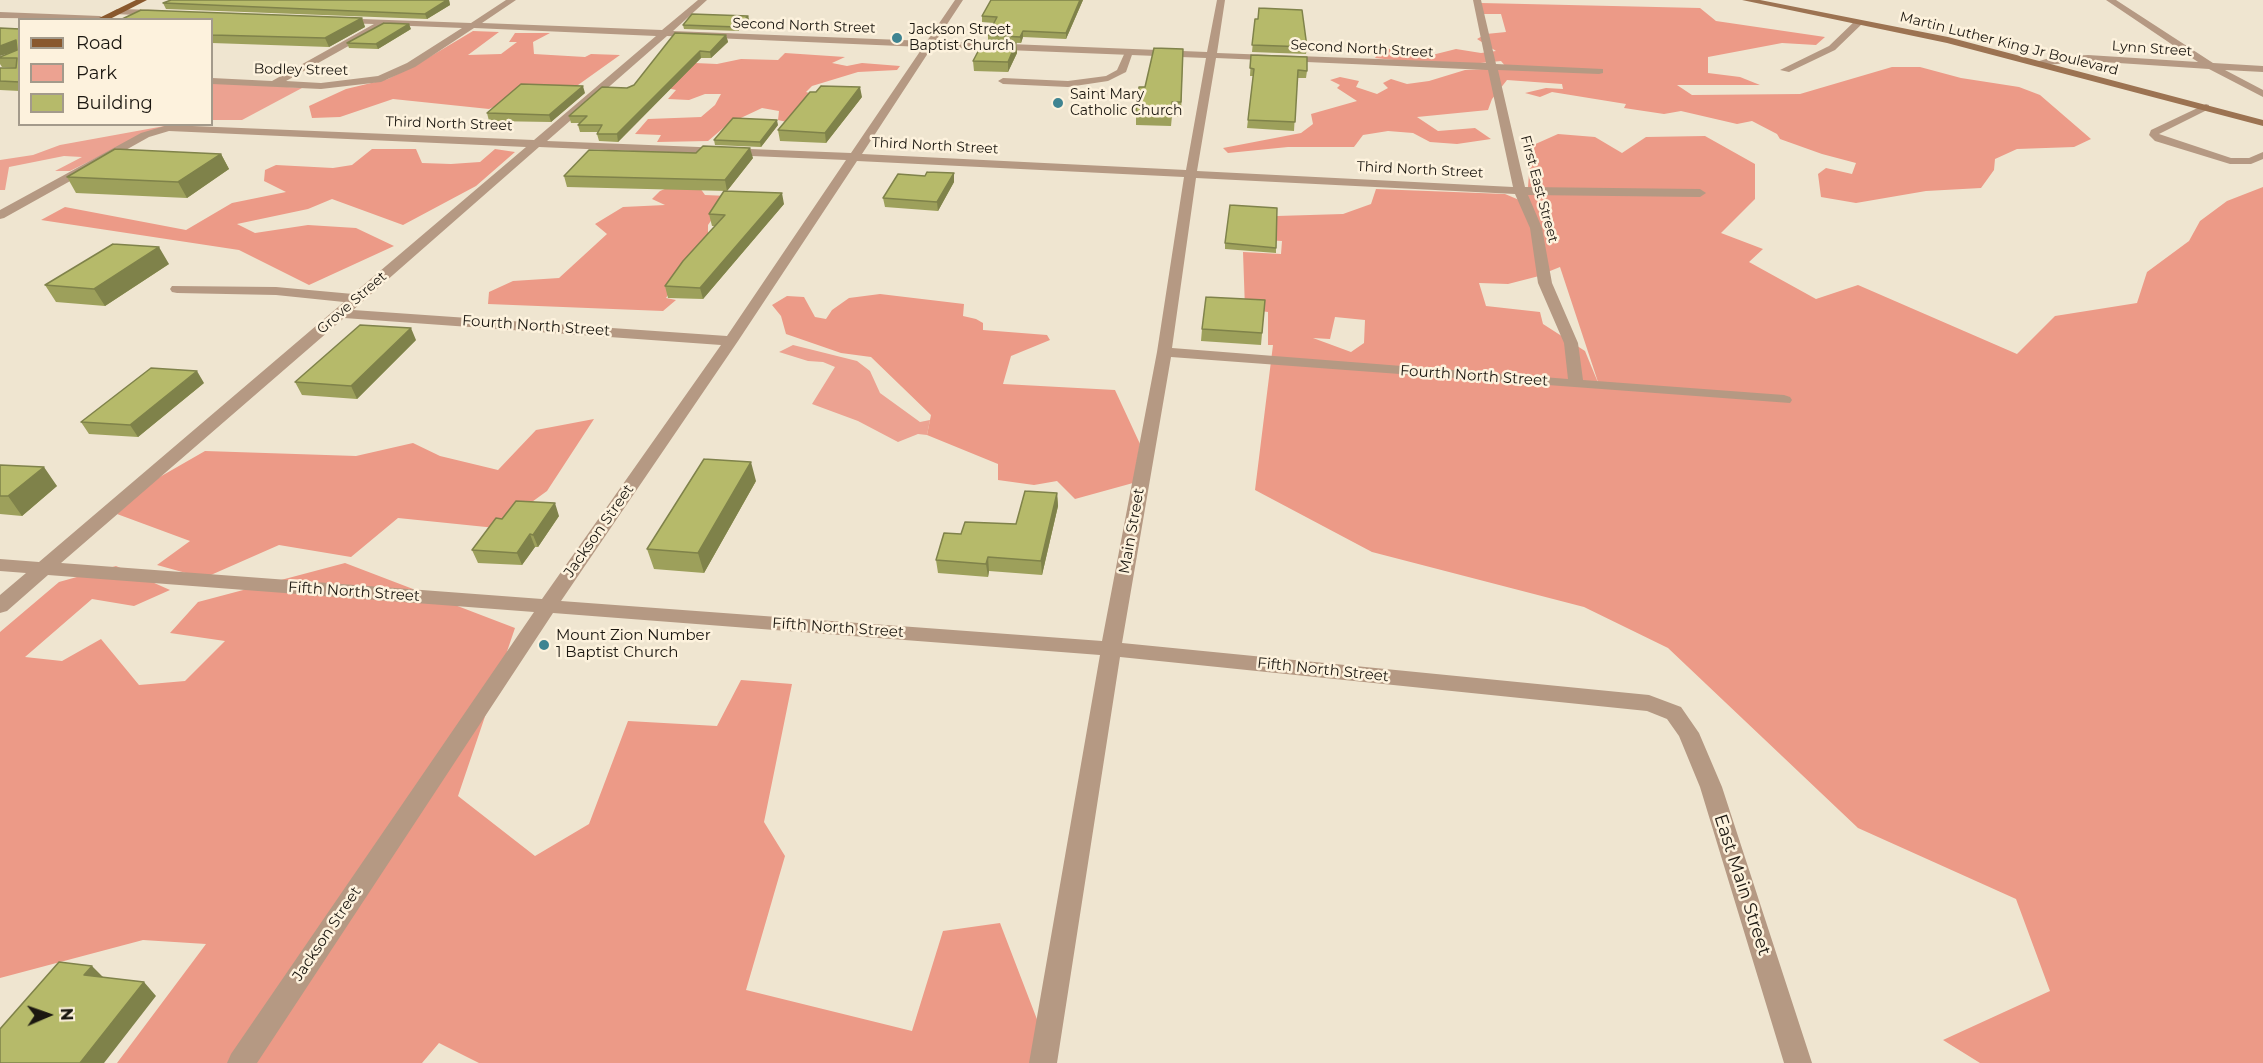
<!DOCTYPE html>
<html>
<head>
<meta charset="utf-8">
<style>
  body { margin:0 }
  #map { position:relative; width:2263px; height:1063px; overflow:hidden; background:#efe5d0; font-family:Montserrat,sans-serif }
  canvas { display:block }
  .legend { position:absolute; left:18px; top:18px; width:195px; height:108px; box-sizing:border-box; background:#fdf2dd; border:2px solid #a39a8b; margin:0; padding:8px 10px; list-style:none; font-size:18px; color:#1b1710 }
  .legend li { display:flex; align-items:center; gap:12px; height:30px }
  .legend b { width:30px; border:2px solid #a39a8b }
  .north { position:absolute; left:18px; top:985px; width:60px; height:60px; -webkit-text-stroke:4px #fdf2dd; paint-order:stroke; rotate:88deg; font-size:16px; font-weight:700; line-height:24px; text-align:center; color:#1b1710 }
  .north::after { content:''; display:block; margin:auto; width:21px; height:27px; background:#1b1710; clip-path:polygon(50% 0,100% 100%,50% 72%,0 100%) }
</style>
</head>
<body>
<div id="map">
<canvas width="2263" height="1063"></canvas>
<ul class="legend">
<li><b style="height:8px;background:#89582d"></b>Road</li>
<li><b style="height:16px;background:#eca291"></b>Park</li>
<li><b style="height:16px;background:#b6ba6a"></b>Building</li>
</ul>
<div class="north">N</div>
</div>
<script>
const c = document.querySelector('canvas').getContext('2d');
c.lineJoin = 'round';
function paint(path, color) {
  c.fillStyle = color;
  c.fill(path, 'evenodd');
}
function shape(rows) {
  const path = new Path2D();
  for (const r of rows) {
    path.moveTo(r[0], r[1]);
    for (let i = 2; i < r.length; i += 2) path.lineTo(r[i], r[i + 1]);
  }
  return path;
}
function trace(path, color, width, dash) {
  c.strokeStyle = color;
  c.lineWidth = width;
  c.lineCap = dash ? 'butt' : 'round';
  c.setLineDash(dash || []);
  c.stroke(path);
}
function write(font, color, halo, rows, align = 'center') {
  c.font = font + ' Montserrat,sans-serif';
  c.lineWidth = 5;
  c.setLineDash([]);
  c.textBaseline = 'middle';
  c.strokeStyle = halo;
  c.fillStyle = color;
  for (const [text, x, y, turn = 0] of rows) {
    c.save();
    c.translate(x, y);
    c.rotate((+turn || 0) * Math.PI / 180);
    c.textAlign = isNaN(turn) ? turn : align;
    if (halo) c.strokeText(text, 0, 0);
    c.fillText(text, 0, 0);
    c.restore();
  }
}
const green = shape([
  [212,82,302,88,242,120,212,120],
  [170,125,144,134,70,171,55,171,82,157,64,156,9,167,5,190,0,190,0,160,33,155,60,145],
  [793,345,857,361,870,371,880,393,920,422,930,420,927,435,918,434,898,442,858,421,812,404,835,367,823,362,808,361,779,352]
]);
const forest = shape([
  [1481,3,1700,8,1716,21,1825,37,1816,45,1782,43,1708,57,1708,73,1740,77,1760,85,1677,85,1692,95,1800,94,1892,67,1920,67,1961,78,2019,87,2040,95,2091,139,2074,147,2017,149,1995,159,1994,170,1981,188,1926,191,1856,203,1821,197,1818,174,1826,168,1852,174,1856,163,1822,154,1780,139,1777,134,1752,121,1737,124,1681,111,1664,114,1624,108,1626,104,1552,92,1540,97,1525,93,1546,88,1563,89,1562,84,1507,80,1492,99,1488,110,1417,117,1438,131,1475,128,1491,139,1457,144,1430,142,1413,133,1388,131,1363,135,1354,147,1288,147,1228,153,1223,148,1301,133,1313,124,1311,114,1357,101,1337,88,1340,85,1330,80,1340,77,1359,81,1356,87,1377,94,1388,88,1383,83,1391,79,1407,84,1429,81,1465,70,1507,68,1501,61,1450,66,1375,58,1382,47,1398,51,1418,48,1432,55,1456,49,1481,53,1496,51,1477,39,1486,34,1506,32,1501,14,1481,14],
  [473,31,499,32,468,55,501,54,517,42,509,42,515,33,550,33,533,42,534,54,585,57,591,54,620,55,571,90,534,89,489,109,393,99,340,117,312,118,309,106,346,89,388,79,421,62],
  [785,53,845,57,832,63,847,66,862,63,900,66,897,70,858,72,812,86,806,92,819,96,791,123,778,120,779,111,762,108,728,124,708,141,657,142,661,135,635,134,648,119,701,117,715,105,721,94,705,94,689,100,668,99,676,90,667,88,695,63,717,64,741,59,778,60],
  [1558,134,1595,137,1622,153,1646,137,1705,136,1755,164,1755,199,1721,233,1763,249,1749,262,1816,299,1858,285,2017,354,2055,316,2137,303,2147,272,2189,241,2200,221,2227,201,2263,187,2263,1063,1980,1063,1943,1040,2050,991,2016,899,1858,828,1668,648,1584,607,1372,552,1255,490,1273,345,1268,345,1268,312,1245,309,1243,252,1281,254,1282,241,1249,239,1276,223,1277,216,1343,214,1371,204,1376,189,1505,194,1524,202,1543,275,1508,284,1479,283,1486,306,1540,312,1543,324,1585,351,1599,385,1560,267,1545,273,1527,201,1531,146],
  [1335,317,1365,320,1364,343,1351,352,1313,338,1330,339],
  [372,149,416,149,422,163,451,164,480,162,495,149,515,152,476,186,403,225,332,199,308,209,237,224,255,233,308,225,356,228,394,246,309,285,239,250,41,220,65,207,186,230,232,203,286,192,264,181,265,170,276,165,333,168,352,165],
  [674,185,700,188,705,195,728,196,708,225,708,245,688,265,666,298,676,300,663,311,488,304,489,292,513,281,559,278,607,234,595,224,623,207,665,205,652,199,660,191],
  [880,294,964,304,963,316,976,319,983,323,983,330,1047,335,1050,340,1011,356,1003,384,1115,390,1140,444,1133,483,1075,499,1057,481,1034,485,998,480,998,464,927,435,931,415,871,357,841,353,786,334,781,316,772,305,787,296,804,297,815,317,826,319,832,310,849,298],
  [594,419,547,491,496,528,398,518,351,557,279,545,204,578,157,565,190,541,117,514,151,482,205,451,356,456,413,443,440,456,498,470,536,430],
  [345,563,515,628,458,796,535,856,589,824,628,721,717,726,741,680,792,684,764,822,785,856,746,990,912,1031,943,931,1000,923,1038,1022,1031,1063,479,1063,439,1043,422,1063,117,1063,206,944,143,940,0,978,0,632,59,582,116,566,170,590,134,606,92,599,25,657,62,661,101,639,139,685,185,681,225,641,170,633,198,602]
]);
const lane = shape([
  [1126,50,1133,52,1126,72,1108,81,1068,87,1003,84,998,81,1003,78,1068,81,1106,76,1117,70,1126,50],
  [2206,104,2209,105,2209,109,2159,134,2231,158,2249,158,2263,152,2263,159,2251,164,2230,164,2155,141,2149,135,2151,130,2206,104]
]);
const street = shape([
  [506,0,516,0,482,23,662,30,698,0,707,0,673,31,927,41,955,0,963,0,936,41,1207,52,1217,0,1225,0,1217,53,1486,63,1473,0,1481,0,1496,64,1603,69,1603,73,1599,74,1498,70,1525,187,1700,189,1706,193,1700,197,1528,195,1542,228,1552,283,1578,343,1583,380,1784,395,1790,397,1792,400,1790,403,1171,357,1122,643,1649,695,1681,707,1699,733,1722,787,1812,1063,1784,1063,1700,787,1679,736,1667,719,1647,711,1120,657,1057,1063,1029,1063,1100,655,553,613,257,1063,227,1063,231,1054,534,612,48,575,7,611,0,613,0,595,26,573,0,571,0,559,39,562,344,302,276,295,177,293,172,292,170,289,172,286,276,287,353,294,526,147,169,131,149,137,4,218,0,219,0,210,141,133,168,125,534,140,656,36,474,28,415,67,381,82,321,89,212,84,212,78,272,81,374,24,337,23,334,22,334,18,471,23,506,0],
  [386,25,462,28,407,63,378,76,321,83,286,81,386,25],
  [667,36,923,47,851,153,547,141,667,36],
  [932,47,1206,58,1186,170,862,154,932,47],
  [1216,58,1488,70,1513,187,1197,171,1216,58],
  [539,147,846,160,727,336,353,310,539,147],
  [857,161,1184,177,1157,352,1102,641,561,601,738,341,857,161],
  [1196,178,1515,194,1530,228,1538,283,1564,343,1568,379,1172,348,1196,178],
  [344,318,721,345,542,599,61,563,344,318],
  [2106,0,2116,0,2213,63,2263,66,2263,72,2225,70,2263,90,2263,97,2209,69,2088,61,2036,66,2036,62,2053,57,2088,55,2198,62,2106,0],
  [117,9,160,10,165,13,160,16,114,14,112,12,117,9],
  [0,12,100,16,105,19,0,18,0,12],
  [1856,20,1864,22,1835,50,1789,72,1780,70,1829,46,1856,20]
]);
const secondary = shape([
  [1742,0,1760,0,1948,37,2263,120,2263,126,1947,43,1742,0]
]);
const primary = shape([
  [136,0,147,0,108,20,95,20,136,0]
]);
const wall = shape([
  [171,0,449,0,450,5,427,19,166,9,163,3],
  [991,0,1083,0,1066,39,1023,37,1021,43,988,42,988,35,994,23,982,22,982,16],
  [748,16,749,20,738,31,684,29,683,25],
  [362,18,365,27,329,47,212,43,212,20],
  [1255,19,1307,47,1306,54,1252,52],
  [20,29,20,91,0,90,0,68,16,67,2,67,0,64,0,57,13,52],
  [411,29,378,49,349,48,347,43],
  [726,35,728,42,711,58,701,58,618,142,599,141,597,134,598,132,580,132,578,125,580,123,571,123,569,116,634,85],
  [1016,43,1017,53,1008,72,974,71,973,61],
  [1183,49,1181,117,1172,116,1171,126,1136,125,1136,111],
  [1251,55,1307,71,1306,78,1297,78,1294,131,1247,128,1253,76,1250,76],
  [585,93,551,122,489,121,487,113],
  [862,97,826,143,780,141,778,130],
  [778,125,761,147,715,145,714,140],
  [696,153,753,158,727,191,567,187,564,176],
  [221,154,229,169,187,198,76,193,67,177],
  [925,176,954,182,938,211,885,207,883,198],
  [784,204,703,299,668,298,665,286,715,226,712,226,709,214],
  [1225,243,1276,248,1276,253,1225,249],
  [169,264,105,306,56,302,45,285],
  [1265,300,1261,345,1201,341,1202,329],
  [416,340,357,399,302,395,295,382],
  [204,383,138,437,89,434,81,422],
  [0,465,57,486,22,516,0,514],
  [756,481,704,573,654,569,647,549],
  [1057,493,1058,506,1042,575,989,571,988,577,938,573,936,560,961,534,1016,524],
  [559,516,538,547,535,547,522,565,478,563,472,550,502,519]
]);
const shadedWall = shape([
  [447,0,449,0,450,5,427,19,425,14],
  [1080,0,1083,0,1066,39,1066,33],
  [748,16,749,20,738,31,737,27],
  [362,18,365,27,329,47,325,38],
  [409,24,411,29,378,49,376,44],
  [1023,31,1023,37,1021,43,1020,37],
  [726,35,728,42,711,58,710,52],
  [16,40,20,50,0,56,0,46],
  [1016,43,1017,53,1008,72,1008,62],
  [700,51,701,58,618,142,617,134],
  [583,86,585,93,551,122,549,115],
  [860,87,862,97,826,143,825,133],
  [777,120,778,125,761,147,760,142],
  [750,148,753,158,727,191,725,180],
  [221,154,229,169,187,198,178,182],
  [954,173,954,182,938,211,937,202],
  [782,193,784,204,703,299,700,288],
  [159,247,169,264,105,306,94,289],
  [411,328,416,340,357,399,351,386],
  [197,371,204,383,138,437,130,425],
  [751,462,756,481,704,573,698,553],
  [44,467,57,486,22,516,8,496],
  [1057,493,1058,506,1042,575,1041,561],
  [555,503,559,516,538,547,533,535],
  [530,534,535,547,522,565,517,553],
  [988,557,989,571,988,577,986,564],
  [92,966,105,979,84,975],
  [144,982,156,996,104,1063,80,1063]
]);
const building = shape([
  [171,0,447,0,425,14,163,3,171,0],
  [991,0,1080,0,1066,33,1023,31,1020,37,988,35,997,17,982,16,991,0],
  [1259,8,1302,10,1307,47,1252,45,1255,19,1258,19,1259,8],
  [141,10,362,18,325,38,212,35,212,20,120,20,141,10],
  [692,14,748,16,737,27,683,25,692,14],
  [384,23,409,24,376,44,347,43,384,23],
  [0,28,20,29,20,82,0,81,0,68,16,68,17,58,0,58,0,57,17,50,16,40,0,46,0,28],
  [675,33,726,35,710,52,700,51,617,134,597,134,602,125,578,125,587,116,569,116,602,87,627,88,634,85,675,33],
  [983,42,1016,43,1008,62,973,61,983,42],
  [1154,48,1183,49,1181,102,1172,102,1172,112,1136,111,1139,87,1145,87,1154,48],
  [1251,55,1307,57,1307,71,1298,70,1295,122,1248,120,1254,69,1250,68,1251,55],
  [521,84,583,86,549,115,487,113,521,84],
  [821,86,860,87,825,133,778,130,810,92,816,92,821,86],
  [733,118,777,120,760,142,714,140,733,118],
  [703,146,750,148,725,180,564,176,589,150,696,153,703,146],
  [115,149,221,154,178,182,67,177,115,149],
  [927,172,954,173,937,202,883,198,898,174,925,176,927,172],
  [724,191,782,193,700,288,665,286,683,261,725,215,709,214,724,191],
  [1230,205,1277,208,1276,248,1225,243,1230,205],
  [113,244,159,247,94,289,45,285,113,244],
  [1206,297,1265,300,1262,333,1202,329,1206,297],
  [360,325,411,328,351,386,295,382,360,325],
  [151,368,197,371,130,425,81,422,151,368],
  [704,459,751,462,698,553,647,549,704,459],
  [0,465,44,467,8,496,0,496,0,465],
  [1025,491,1057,493,1041,561,988,557,986,564,936,560,944,533,961,534,965,522,1016,524,1025,491],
  [516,501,555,503,533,535,530,534,517,553,472,550,496,518,502,519,516,501],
  [59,962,92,966,84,975,144,982,80,1063,0,1063,0,1029,59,962]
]);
const markers = [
  [897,38,6,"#3f8491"],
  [1058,103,6,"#3f8491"],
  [544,645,6,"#3f8491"]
];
const farStreetnames = [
  ["Second North Street",804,26,2],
  ["Martin Luther King Jr Boulevard",2009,44,14],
  ["Second North Street",1362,49,3],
  ["Lynn Street",2152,49,4],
  ["Bodley Street",301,70,1],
  ["Third North Street",449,124,2],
  ["Third North Street",935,146,3],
  ["Third North Street",1420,170,3],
  ["First East Street",1539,189,75],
  ["Grove Street",352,303,-41]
];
const farPoinames = [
  ["Jackson Street",909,30],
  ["Baptist Church",909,46],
  ["Saint Mary",1070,95],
  ["Catholic Church",1070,111]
];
const streetNames = [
  ["Fourth North Street",536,326,4],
  ["Fourth North Street",1474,376,4],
  ["Jackson Street",599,531,-55],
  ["Main Street",1132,531,-80],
  ["Fifth North Street",354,592,4],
  ["Fifth North Street",838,628,4],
  ["Fifth North Street",1323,670,6],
  ["Jackson Street",327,934,-56]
];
const poiNames = [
  ["Mount Zion Number",556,636],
  ["1 Baptist Church",556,653]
];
const nearStreetnames = [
  ["East Main Street",1742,885,72]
];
paint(green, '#eca291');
paint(forest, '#ec9a87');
paint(lane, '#b59983');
paint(street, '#b59983');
paint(secondary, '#9c7352');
paint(primary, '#89582d');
paint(wall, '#9da05b');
paint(shadedWall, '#7f824a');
paint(building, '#b6ba6a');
trace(building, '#7f824a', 1.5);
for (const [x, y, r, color] of markers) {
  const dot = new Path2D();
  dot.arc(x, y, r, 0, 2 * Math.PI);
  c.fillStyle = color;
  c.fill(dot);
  trace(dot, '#fdf2dd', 2);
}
write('14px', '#1b1710', '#fdf2dd', farStreetnames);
write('14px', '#1b1710', '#fdf2dd', farPoinames, 'left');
write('15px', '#1b1710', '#fdf2dd', streetNames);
write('15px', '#1b1710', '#fdf2dd', poiNames, 'left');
write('18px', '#1b1710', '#fdf2dd', nearStreetnames);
</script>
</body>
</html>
